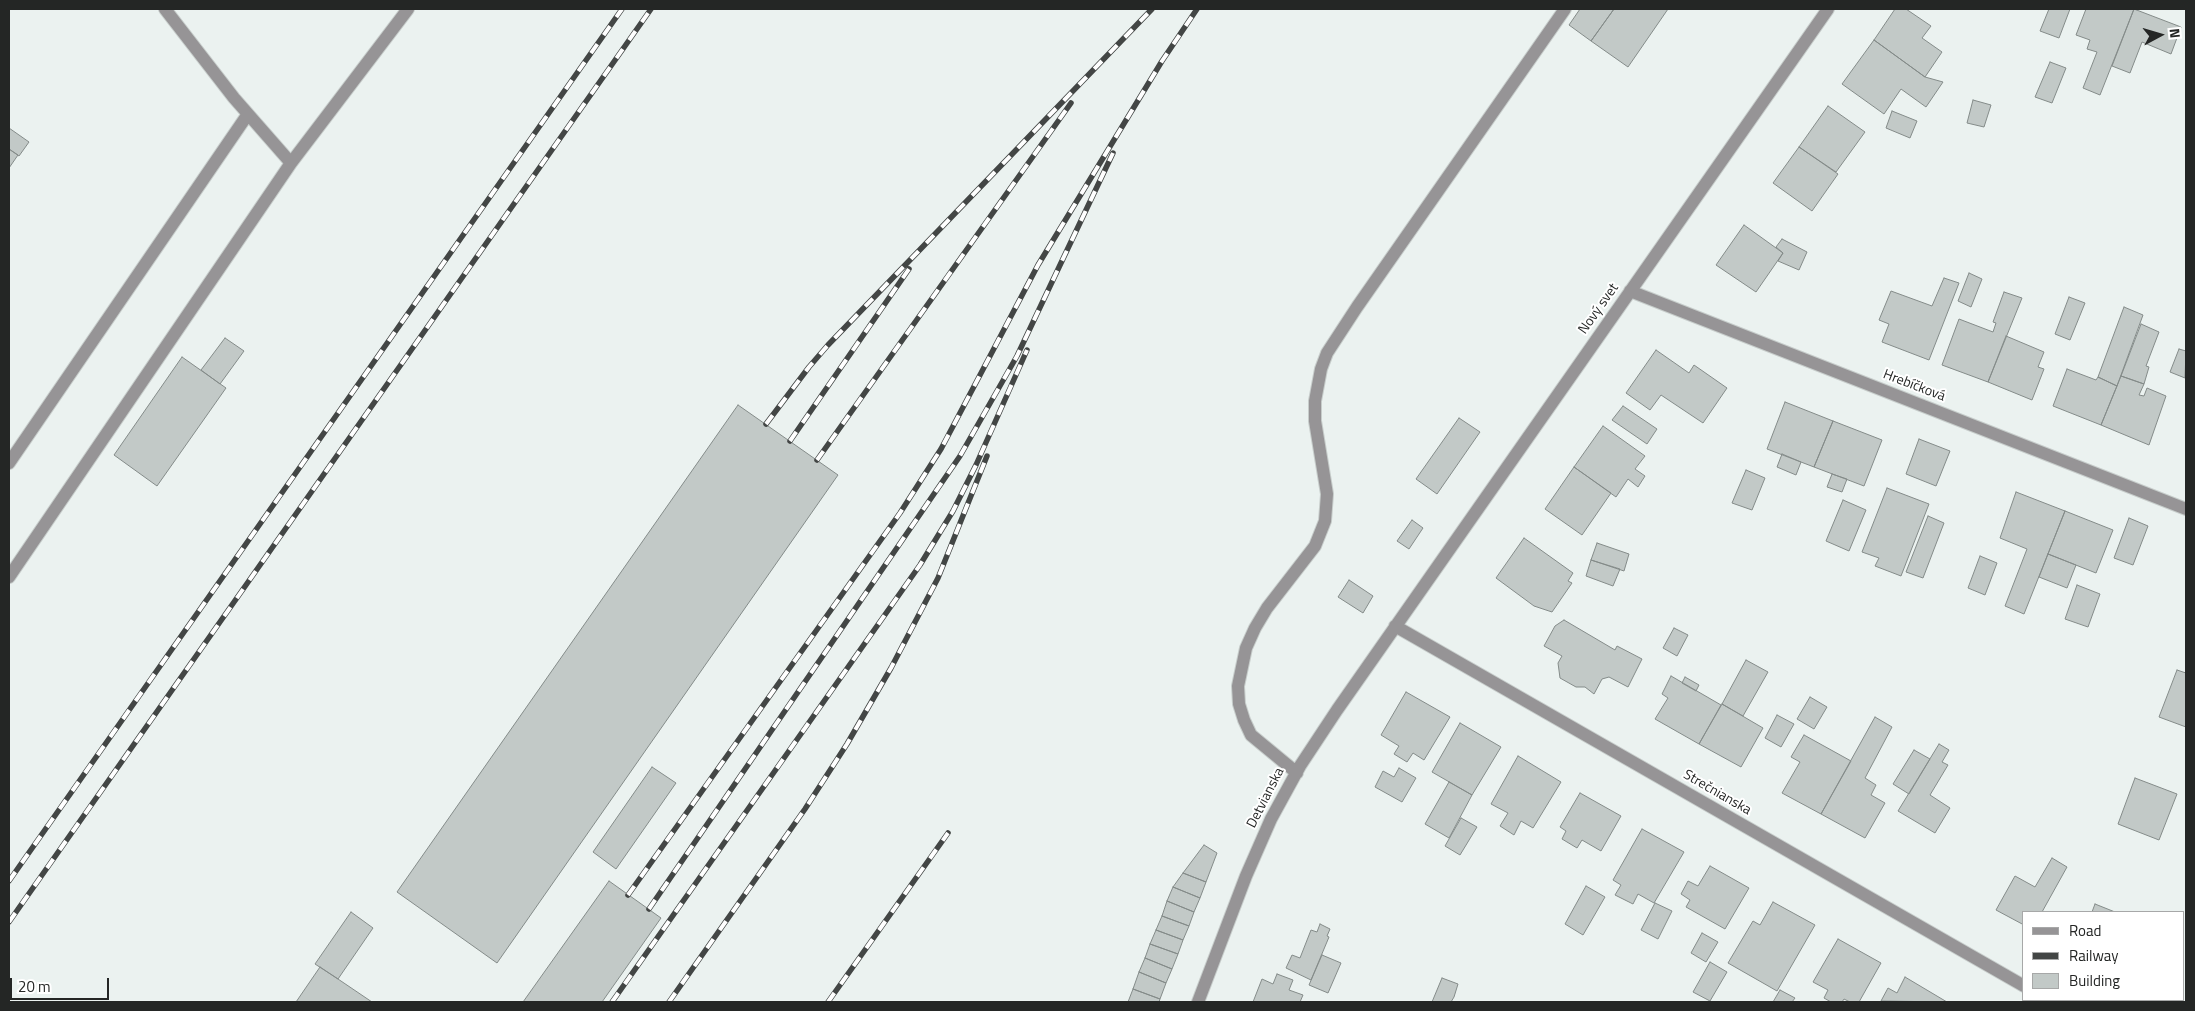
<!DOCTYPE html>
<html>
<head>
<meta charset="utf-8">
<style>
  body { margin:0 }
  #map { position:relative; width:2195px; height:1011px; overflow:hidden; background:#ebf2f0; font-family:"Titillium Web",sans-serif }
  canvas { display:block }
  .frame { position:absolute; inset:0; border:10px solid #242625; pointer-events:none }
  .legend { position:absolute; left:2022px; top:911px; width:162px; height:90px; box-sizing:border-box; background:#fff; border:1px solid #a7a8a8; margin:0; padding:6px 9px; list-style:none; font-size:15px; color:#242625 }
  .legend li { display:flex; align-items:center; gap:10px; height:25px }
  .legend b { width:25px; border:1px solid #a7a8a8 }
  .north { position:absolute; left:2135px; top:10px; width:50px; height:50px; -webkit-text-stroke:4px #fff; paint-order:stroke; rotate:84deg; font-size:14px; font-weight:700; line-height:20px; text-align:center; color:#242625 }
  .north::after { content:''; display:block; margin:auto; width:18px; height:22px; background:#242625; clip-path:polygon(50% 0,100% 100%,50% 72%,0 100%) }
  .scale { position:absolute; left:10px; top:978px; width:99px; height:22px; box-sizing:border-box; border:2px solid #242625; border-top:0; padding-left:6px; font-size:15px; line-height:18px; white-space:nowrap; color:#242625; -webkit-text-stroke:4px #fff; paint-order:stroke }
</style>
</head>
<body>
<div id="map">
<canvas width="2195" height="1011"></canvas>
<div class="frame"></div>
<ul class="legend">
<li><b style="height:6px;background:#969496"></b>Road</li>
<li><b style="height:6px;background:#434645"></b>Railway</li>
<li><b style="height:14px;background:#c2c9c7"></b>Building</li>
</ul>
<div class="north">N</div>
<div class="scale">20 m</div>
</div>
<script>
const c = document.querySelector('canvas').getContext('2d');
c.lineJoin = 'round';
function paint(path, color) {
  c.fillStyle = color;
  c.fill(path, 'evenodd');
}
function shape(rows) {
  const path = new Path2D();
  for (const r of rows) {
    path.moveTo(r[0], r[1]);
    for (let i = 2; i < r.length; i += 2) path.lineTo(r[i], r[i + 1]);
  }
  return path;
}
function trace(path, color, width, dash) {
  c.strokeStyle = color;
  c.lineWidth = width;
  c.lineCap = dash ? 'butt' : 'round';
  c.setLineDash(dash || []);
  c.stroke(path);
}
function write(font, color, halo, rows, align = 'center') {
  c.font = font + ' "Titillium Web",sans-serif';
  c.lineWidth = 4;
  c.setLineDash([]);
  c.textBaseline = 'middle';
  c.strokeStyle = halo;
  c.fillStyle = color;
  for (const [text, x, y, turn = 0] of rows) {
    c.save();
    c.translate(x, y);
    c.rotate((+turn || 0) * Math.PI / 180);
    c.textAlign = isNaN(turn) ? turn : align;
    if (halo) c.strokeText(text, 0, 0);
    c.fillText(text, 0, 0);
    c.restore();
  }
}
const building = shape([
  [1580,9,1614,9,1591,41,1569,25,1580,9],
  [1614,9,1668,9,1628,67,1591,41,1614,9],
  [1895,9,1906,9,1931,26,1922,38,1942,52,1925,77,1874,40,1895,9],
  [2049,9,2070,9,2059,38,2040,31,2049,9],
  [2086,9,2134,9,2100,95,2083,88,2097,52,2087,49,2090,40,2076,35,2086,9],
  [2134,9,2181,27,2171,54,2142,42,2130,73,2112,66,2134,9],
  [1874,40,1925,77,1943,82,1926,107,1901,89,1884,114,1842,84,1874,40],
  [2050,62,2066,68,2052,103,2035,97,2050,62],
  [1973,100,1991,105,1984,127,1967,123,1973,100],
  [1828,106,1865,132,1836,172,1799,147,1828,106],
  [1892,111,1917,121,1910,138,1886,128,1892,111],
  [9,128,29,142,19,156,9,149,9,128],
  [1799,147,1838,174,1812,211,1773,183,1799,147],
  [9,149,18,155,9,168,9,149],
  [1744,225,1783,253,1756,292,1716,265,1744,225],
  [1782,239,1807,252,1799,270,1778,261,1783,253,1776,247,1782,239],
  [1969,273,1982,279,1971,307,1958,301,1969,273],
  [1944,278,1959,283,1929,360,1882,342,1889,324,1879,320,1891,291,1932,306,1944,278],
  [2004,292,2022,298,1988,382,1942,365,1959,319,1993,332,1996,323,1993,322,2004,292],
  [2069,297,2085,303,2070,340,2055,334,2069,297],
  [2124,307,2143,315,2117,386,2098,377,2124,307],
  [2141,324,2159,332,2146,366,2149,367,2144,384,2121,376,2141,324],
  [2006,336,2044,352,2038,367,2044,369,2032,400,1988,382,2006,336],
  [225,338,244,351,220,384,201,370,225,338],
  [2179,349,2186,351,2185,378,2170,372,2179,349],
  [1656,350,1689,373,1694,365,1727,388,1703,423,1661,395,1650,410,1626,393,1656,350],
  [182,357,226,388,157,486,114,455,182,357],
  [2067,369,2096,380,2098,377,2117,386,2101,425,2053,406,2067,369],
  [2121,376,2144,384,2139,395,2144,396,2147,388,2166,396,2149,445,2101,425,2121,376],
  [1785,402,1833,421,1814,467,1767,449,1785,402],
  [738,405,838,475,497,963,397,892,738,405],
  [1623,406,1657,429,1647,444,1612,420,1623,406],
  [1459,418,1480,432,1437,494,1416,479,1459,418],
  [1833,421,1882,440,1864,486,1814,467,1833,421],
  [1603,426,1645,456,1635,469,1645,476,1638,487,1628,479,1616,497,1574,467,1603,426],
  [1919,439,1950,451,1936,486,1906,474,1919,439],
  [1782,454,1801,462,1796,475,1777,467,1782,454],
  [1574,467,1611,493,1582,535,1545,509,1574,467],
  [1746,470,1765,478,1752,510,1732,503,1746,470],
  [1832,474,1847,479,1842,492,1827,487,1832,474],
  [1887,488,1929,504,1901,576,1875,566,1879,558,1862,552,1887,488],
  [2016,492,2065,511,2024,614,2005,606,2027,549,2000,538,2016,492],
  [1843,500,1866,510,1849,551,1826,541,1843,500],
  [2065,511,2113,530,2096,573,2048,554,2065,511],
  [1928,516,1944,523,1923,578,1906,572,1928,516],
  [2129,518,2148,526,2133,565,2114,558,2129,518],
  [1412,520,1423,528,1409,549,1397,541,1412,520],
  [1524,538,1573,573,1568,581,1572,583,1552,612,1534,606,1496,578,1524,538],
  [1597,543,1629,554,1624,571,1591,560,1597,543],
  [2048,554,2076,565,2067,588,2039,577,2048,554],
  [1980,556,1997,563,1985,595,1968,588,1980,556],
  [1591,560,1620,569,1613,586,1586,576,1591,560],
  [1349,580,1373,596,1363,613,1338,597,1349,580],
  [2077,585,2100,594,2088,627,2065,619,2077,585],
  [1564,620,1615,650,1617,646,1642,659,1628,687,1609,677,1602,679,1594,694,1585,687,1576,687,1560,678,1558,663,1562,656,1544,646,1555,626,1564,620],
  [1674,628,1688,635,1677,656,1663,648,1674,628],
  [1746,660,1768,672,1743,716,1722,704,1746,660],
  [2177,670,2186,673,2186,727,2159,717,2177,670],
  [1671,676,1721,705,1699,744,1655,719,1668,698,1662,694,1671,676],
  [1685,677,1699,685,1696,691,1682,683,1685,677],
  [1406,692,1450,717,1424,760,1413,753,1407,762,1394,754,1399,746,1381,735,1406,692],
  [1810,697,1827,707,1814,729,1797,719,1810,697],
  [1722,704,1763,728,1741,767,1699,744,1722,704],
  [1777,715,1794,724,1781,747,1765,738,1777,715],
  [1875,717,1892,727,1865,778,1876,785,1871,795,1885,803,1865,838,1821,814,1875,717],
  [1460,723,1501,747,1472,795,1432,772,1460,723],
  [1804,735,1851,761,1821,814,1782,793,1800,762,1791,757,1804,735],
  [1939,744,1949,750,1942,762,1948,765,1930,795,1950,808,1935,833,1898,811,1939,744],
  [1914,750,1930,759,1909,794,1893,784,1914,750],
  [1518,756,1561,782,1533,828,1521,821,1514,835,1500,826,1508,813,1491,804,1518,756],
  [652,767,676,783,616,869,593,852,652,767],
  [1399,768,1416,778,1402,802,1375,787,1383,771,1394,777,1399,768],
  [2135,778,2177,794,2159,840,2118,824,2135,778],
  [1449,782,1472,795,1449,838,1425,824,1449,782],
  [1580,793,1621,816,1601,851,1582,840,1577,848,1562,839,1566,831,1560,827,1580,793],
  [1461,818,1477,827,1460,855,1445,846,1461,818],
  [1642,829,1684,852,1654,903,1638,894,1633,904,1615,895,1621,885,1613,880,1642,829],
  [1204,845,1217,853,1206,882,1183,873,1204,845],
  [2052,858,2067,867,2042,912,2024,912,2024,925,1996,910,2015,876,2035,887,2052,858],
  [1710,866,1749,888,1725,929,1686,907,1690,900,1681,894,1688,881,1698,886,1710,866],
  [1183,873,1206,882,1200,898,1173,887,1183,873],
  [609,881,661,918,602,1002,523,1002,609,881],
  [1586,886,1605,897,1583,935,1565,924,1586,886],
  [1173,887,1200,898,1194,912,1167,901,1173,887],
  [1167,901,1194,912,1189,926,1162,916,1167,901],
  [1773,902,1815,925,1777,991,1728,963,1753,921,1760,925,1773,902],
  [1655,903,1672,911,1658,939,1641,930,1655,903],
  [2095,904,2115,912,2092,912,2095,904],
  [351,912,373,928,338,979,315,964,351,912],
  [1162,916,1189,926,1183,940,1156,930,1162,916],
  [1320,924,1330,929,1327,936,1329,937,1311,980,1286,968,1292,955,1300,958,1311,930,1317,932,1320,924],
  [1156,930,1183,940,1178,954,1150,944,1156,930],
  [1702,933,1718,942,1706,962,1691,953,1702,933],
  [1838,939,1881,963,1859,1002,1850,1002,1844,999,1842,1002,1831,1002,1824,998,1828,990,1813,982,1838,939],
  [1150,944,1178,954,1172,969,1145,958,1150,944],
  [1322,955,1341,963,1328,993,1309,985,1322,955],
  [1145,958,1172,969,1166,983,1139,972,1145,958],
  [1710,962,1727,972,1710,1001,1693,992,1710,962],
  [320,967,338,979,372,1002,296,1002,320,967],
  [1139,972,1166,983,1160,999,1133,989,1139,972],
  [1277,974,1293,980,1289,990,1303,995,1300,1002,1253,1002,1262,979,1273,984,1277,974],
  [1905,977,1947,1002,1881,1001,1888,988,1897,993,1905,977],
  [1442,978,1458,984,1454,997,1451,1002,1432,1002,1442,978],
  [1133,989,1160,999,1159,1002,1128,1002,1133,989],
  [1780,990,1795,998,1792,1002,1773,1002,1780,990]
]);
const minor = shape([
  [165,9,234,98,291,163],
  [1630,291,2186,509],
  [9,463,248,114],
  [9,577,291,163,408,9],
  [1395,626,2024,986],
  [1297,773,1251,735,1244,720,1239,704,1238,686,1246,648,1255,628,1267,608,1315,546,1325,521,1327,494,1315,421,1315,401,1321,369,1327,353,1357,307,1565,9],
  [2048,1000,2052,1002],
  [1198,1002,1246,876,1271,819,1300,766,1337,710,1828,9]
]);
const rail = shape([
  [766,424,809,367,828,345,1152,9],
  [790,441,909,269],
  [817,460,1071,103],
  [9,881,622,9],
  [628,895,900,513,941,449,1038,265,1162,61,1197,9],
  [649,909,960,456,1017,356,1113,153],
  [9,922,651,9],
  [612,1002,920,565,953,511,976,465,1027,350],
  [669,1002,805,809,847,744,891,668,938,578,987,456],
  [828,1002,948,833]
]);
const streetNames = [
  ["Nový svet",1599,309,-55],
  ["Hrebíčková",1914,386,21],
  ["Strečnianska",1717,793,30],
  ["Detvianska",1266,798,-63]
];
paint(building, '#c2c9c7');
trace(building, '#848b89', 1);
trace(minor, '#c7cdcb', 14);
trace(minor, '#969496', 12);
trace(rail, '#434645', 5.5);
trace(rail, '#fff', 4, [11]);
write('14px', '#242625', '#fff', streetNames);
</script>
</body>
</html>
